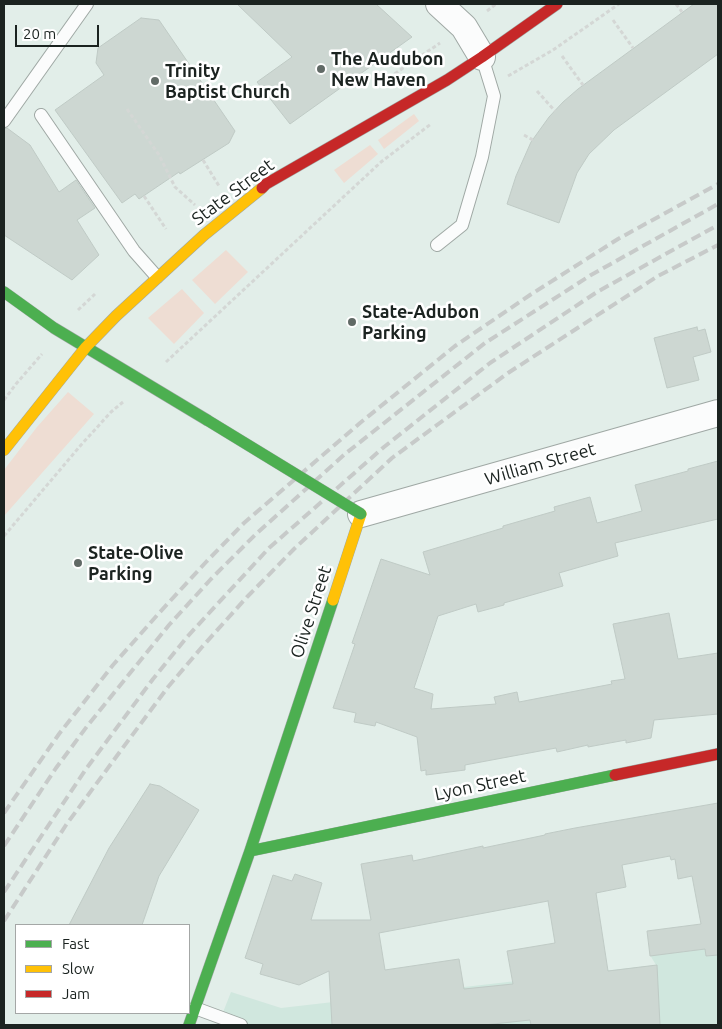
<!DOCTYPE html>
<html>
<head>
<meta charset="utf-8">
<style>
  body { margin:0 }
  #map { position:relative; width:722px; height:1029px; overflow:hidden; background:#e2eee9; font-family:Ubuntu,sans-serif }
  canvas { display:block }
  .frame { position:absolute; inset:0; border:5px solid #1b2320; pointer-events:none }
  .legend { position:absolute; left:15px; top:924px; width:175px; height:90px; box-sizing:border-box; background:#fff; border:1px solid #a4a7a6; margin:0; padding:6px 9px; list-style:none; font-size:15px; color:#1b2320 }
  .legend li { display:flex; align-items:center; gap:10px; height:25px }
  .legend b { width:25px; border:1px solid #a4a7a6 }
  .scale { position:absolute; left:15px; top:25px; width:84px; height:22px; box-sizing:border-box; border:2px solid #1b2320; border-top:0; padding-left:6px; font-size:15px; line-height:18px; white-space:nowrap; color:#1b2320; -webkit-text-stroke:4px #fff; paint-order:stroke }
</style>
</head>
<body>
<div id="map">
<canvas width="722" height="1029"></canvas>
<div class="frame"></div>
<ul class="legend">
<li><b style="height:6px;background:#4caf50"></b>Fast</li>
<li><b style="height:6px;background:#ffc107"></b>Slow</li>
<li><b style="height:6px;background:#c62828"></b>Jam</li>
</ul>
<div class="scale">20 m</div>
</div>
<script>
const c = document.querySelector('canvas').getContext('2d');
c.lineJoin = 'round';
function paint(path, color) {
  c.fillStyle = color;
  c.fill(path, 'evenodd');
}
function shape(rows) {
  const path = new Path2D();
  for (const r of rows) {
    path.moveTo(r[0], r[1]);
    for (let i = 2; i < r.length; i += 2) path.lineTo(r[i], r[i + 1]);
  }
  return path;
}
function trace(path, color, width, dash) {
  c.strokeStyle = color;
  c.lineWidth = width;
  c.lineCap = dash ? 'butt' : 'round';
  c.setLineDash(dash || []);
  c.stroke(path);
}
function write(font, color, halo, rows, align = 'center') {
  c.font = font + ' Ubuntu,sans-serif';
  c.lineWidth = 5;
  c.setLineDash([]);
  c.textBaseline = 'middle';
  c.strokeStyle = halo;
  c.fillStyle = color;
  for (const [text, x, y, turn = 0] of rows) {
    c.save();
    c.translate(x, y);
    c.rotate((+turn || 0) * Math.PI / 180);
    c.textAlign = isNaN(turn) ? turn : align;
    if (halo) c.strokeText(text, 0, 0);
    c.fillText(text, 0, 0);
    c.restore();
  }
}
const built = shape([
  [718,929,718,1025,218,1025,231,992,281,1008,656,965,650,955,702,949,700,932]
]);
const green = shape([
  [414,114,419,121,384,149,378,140],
  [370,145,378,154,344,183,334,170],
  [226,250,248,272,215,304,192,280],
  [182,289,204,313,174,344,148,318],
  [68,392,94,414,4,516,4,470,37,427]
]);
const building = shape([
  [237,4,376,4,412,37,290,124,257,82,292,57,237,4],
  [694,4,718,4,718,54,614,130,589,154,577,173,559,223,507,204,516,176,531,142,549,117,563,102,578,89,694,4],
  [141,18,159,20,235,131,229,143,180,174,179,172,139,199,135,194,122,203,55,110,104,75,96,63,98,48,141,18],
  [7,128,30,145,59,192,76,180,95,208,77,220,99,255,72,280,4,235,4,129,7,128],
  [697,327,698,331,705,329,711,352,693,357,699,380,667,388,654,338,697,327],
  [718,461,718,519,615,543,618,556,559,573,563,586,504,603,504,605,478,612,476,604,438,616,414,688,433,694,431,709,496,704,494,697,517,692,519,702,612,684,611,681,625,679,613,624,669,613,678,659,718,653,718,714,654,720,651,738,626,743,626,740,588,747,588,745,557,752,556,748,465,765,465,770,426,775,426,770,421,771,417,737,376,722,375,726,354,722,356,713,333,708,355,644,352,643,381,559,430,575,423,552,503,528,503,526,555,511,554,507,590,497,597,523,642,511,635,485,688,471,688,469,718,461],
  [150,784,160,786,199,810,159,876,142,925,69,925,109,848,150,784],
  [718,803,718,955,706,956,705,949,650,956,647,931,701,924,692,876,678,879,675,859,671,860,670,856,622,865,626,887,596,893,608,971,657,965,660,1025,531,1025,530,1020,484,1025,332,1025,329,971,299,985,260,974,263,964,245,958,273,875,292,881,295,874,322,883,311,920,371,920,361,864,412,855,413,861,483,846,483,848,545,835,545,834,575,828,718,803],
  [548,901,555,943,507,951,513,984,464,989,459,959,385,970,379,933,548,901]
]);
const path = shape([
  [676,4,682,12],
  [487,11,496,4],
  [613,20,633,48],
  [562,56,583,85],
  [508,76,553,50,619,4],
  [384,81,440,43],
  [537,91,555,111],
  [127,109,159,155,175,187,195,205],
  [524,135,533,140],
  [203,160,219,186],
  [144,196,166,229],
  [78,310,95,294],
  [166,362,381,162,431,124],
  [4,400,16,384,42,354],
  [4,536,81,445,111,412,123,402]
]);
const lane = shape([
  [41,115,134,251,157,277],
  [4,121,87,4],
  [437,245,462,225,482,157,494,96,482,57],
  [195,1008,241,1025]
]);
const street = shape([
  [439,4,464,27,482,57],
  [361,514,718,413]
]);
const fast = shape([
  [4,292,54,328,207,420],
  [250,851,615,775],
  [189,1025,250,851,333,600]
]);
const slow = shape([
  [4,450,86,347,116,316,204,235,262,188],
  [333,600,361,514]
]);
const jam = shape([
  [262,188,266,184,447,80,482,57,557,4],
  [615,775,718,754]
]);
const rail = shape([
  [4,813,59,734,113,665,160,612,207,561,244,523,360,423,455,346,530,295,618,239,718,184],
  [4,846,56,768,88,725,169,625,211,579,256,534,345,454,485,343,591,275,718,204],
  [4,892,86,769,153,679,187,637,269,548,384,447,490,363,597,292,718,225],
  [4,921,66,825,119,753,168,687,202,647,247,597,294,549,392,458,508,373,658,276,718,245]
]);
const fastBridge = shape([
  [207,420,361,514]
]);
const markers = [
  [321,69,5,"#616a66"],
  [155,81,5,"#616a66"],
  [352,322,5,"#616a66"],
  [78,563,5,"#616a66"]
];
const poiNames = [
  ["The Audubon",331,59],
  ["New Haven",331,80],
  ["Trinity",165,71],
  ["Baptist Church",165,92],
  ["State-Adubon",362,312],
  ["Parking",362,333],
  ["State-Olive",88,553],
  ["Parking",88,574]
];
const streetNames = [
  ["State Street",233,192,-37],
  ["William Street",540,464,-16],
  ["Olive Street",311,612,-72],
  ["Lyon Street",480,785,-12]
];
paint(built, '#d0e7de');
paint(green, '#eeddd3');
paint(building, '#cdd7d2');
trace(building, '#bfcac5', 1);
trace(lane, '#9fa8a4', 14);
trace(street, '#9fa8a4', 28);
trace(fast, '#9fa8a4', 12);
trace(slow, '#9fa8a4', 12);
trace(jam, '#9fa8a4', 12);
trace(path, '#d4d7d5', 3, [4, 2.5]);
trace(lane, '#fbfcfc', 12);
trace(street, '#fbfcfc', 26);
trace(fast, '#4caf50', 11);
trace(slow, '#ffc107', 11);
trace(jam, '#c62828', 11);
trace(rail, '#c7cac9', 4, [10, 5]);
trace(fastBridge, '#9fa8a4', 12, []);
trace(fastBridge, '#4caf50', 11);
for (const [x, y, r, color] of markers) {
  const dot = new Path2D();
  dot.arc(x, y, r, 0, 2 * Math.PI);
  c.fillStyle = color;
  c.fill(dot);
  trace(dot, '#fff', 2);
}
write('bold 18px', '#1b2320', '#fff', poiNames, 'left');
write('18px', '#1b2320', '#fff', streetNames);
</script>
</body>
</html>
